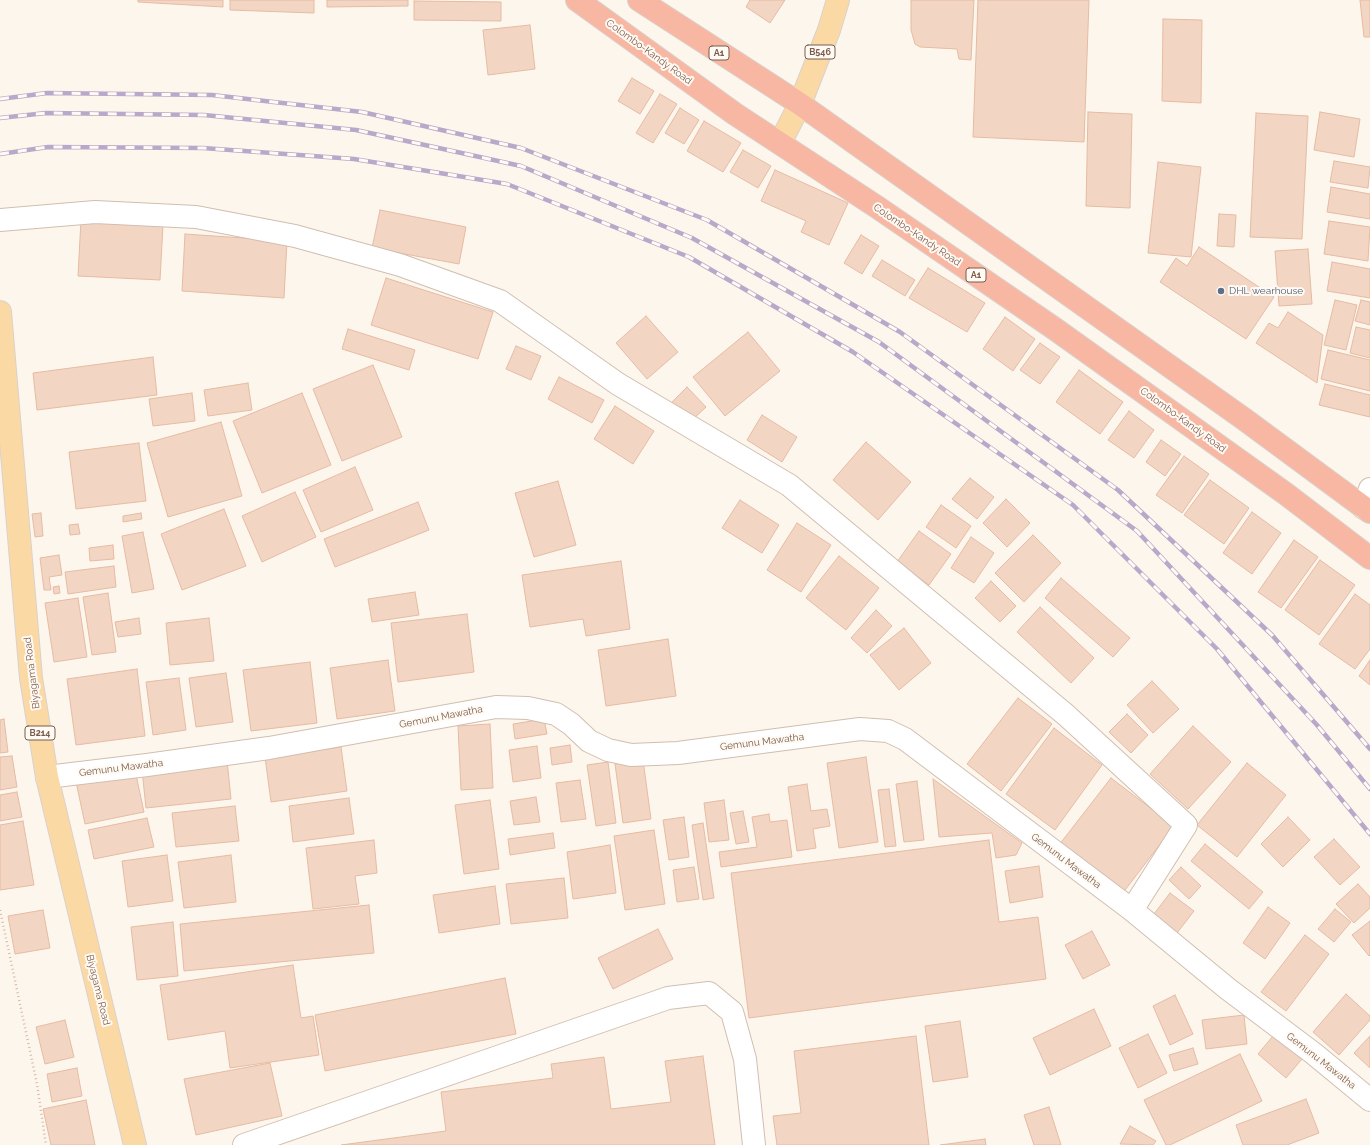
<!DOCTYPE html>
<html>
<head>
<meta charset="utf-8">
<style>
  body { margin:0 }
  canvas { display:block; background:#fdf6ec }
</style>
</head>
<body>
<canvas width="1370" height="1145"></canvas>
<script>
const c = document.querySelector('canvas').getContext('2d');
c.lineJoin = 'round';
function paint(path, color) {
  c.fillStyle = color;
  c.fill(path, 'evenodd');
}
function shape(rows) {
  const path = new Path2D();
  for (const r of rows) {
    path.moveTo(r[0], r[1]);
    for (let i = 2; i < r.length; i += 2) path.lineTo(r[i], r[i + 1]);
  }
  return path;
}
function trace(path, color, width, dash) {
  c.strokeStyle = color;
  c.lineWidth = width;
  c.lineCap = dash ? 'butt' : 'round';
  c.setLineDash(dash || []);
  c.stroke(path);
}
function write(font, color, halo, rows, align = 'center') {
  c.font = font + ' Raleway,sans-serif';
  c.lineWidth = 4;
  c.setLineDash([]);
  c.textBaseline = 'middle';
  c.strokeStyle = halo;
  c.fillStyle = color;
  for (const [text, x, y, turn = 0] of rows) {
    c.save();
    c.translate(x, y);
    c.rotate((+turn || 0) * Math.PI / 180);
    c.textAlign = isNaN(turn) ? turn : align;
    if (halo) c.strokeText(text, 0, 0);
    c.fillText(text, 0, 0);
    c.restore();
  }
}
const building = shape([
  [138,0,223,0,223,7,138,2,138,0],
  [230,0,314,0,314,13,230,10,230,0],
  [327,0,408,0,408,6,327,7,327,0],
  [750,0,785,0,770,23,746,7,750,0],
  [911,0,974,0,971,60,959,59,957,49,920,47,915,44,911,30,911,0],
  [978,0,1089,0,1084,142,973,137,978,0],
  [1360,0,1370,0,1370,37,1364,37,1360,0],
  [414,1,501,2,501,21,414,20,414,1],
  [1163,19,1202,20,1201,103,1162,101,1163,19],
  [530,25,535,69,488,75,483,30,530,25],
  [632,78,654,91,640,114,618,101,632,78],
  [660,94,677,104,653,143,636,133,660,94],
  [680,108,699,120,684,144,665,133,680,108],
  [1088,112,1132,114,1130,208,1086,206,1088,112],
  [1320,112,1360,119,1354,157,1314,150,1320,112],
  [1256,113,1308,116,1302,239,1250,237,1256,113],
  [704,121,741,143,723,172,687,151,704,121],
  [743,150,771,166,758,188,730,172,743,150],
  [1334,161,1370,167,1368,188,1330,182,1334,161],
  [1158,162,1201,167,1191,257,1148,253,1158,162],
  [775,170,848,203,829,245,801,232,806,221,761,201,775,170],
  [1331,187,1370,194,1370,219,1327,212,1331,187],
  [380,210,466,227,459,264,372,248,380,210],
  [1219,214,1236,215,1234,247,1217,246,1219,214],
  [81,220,163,225,160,280,78,276,81,220],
  [1329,221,1370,227,1368,261,1324,254,1329,221],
  [185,234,287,241,284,298,182,291,185,234],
  [861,235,879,246,862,274,844,263,861,235],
  [1199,247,1274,297,1246,339,1160,282,1176,258,1187,266,1199,247],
  [1308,249,1312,304,1279,306,1275,251,1308,249],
  [882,260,915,280,905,296,872,276,882,260],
  [1332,262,1370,269,1370,298,1327,291,1332,262],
  [928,268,985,303,967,332,909,298,928,268],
  [386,278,493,312,478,359,371,325,386,278],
  [1335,300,1357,305,1346,350,1324,345,1335,300],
  [1361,300,1370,302,1370,325,1355,321,1361,300],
  [1288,312,1323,335,1317,383,1256,343,1269,323,1278,328,1288,312],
  [646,316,678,352,647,379,616,343,646,316],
  [1005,317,1035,339,1013,371,983,349,1005,317],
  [1356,327,1370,330,1370,358,1350,353,1356,327],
  [348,329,415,350,409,370,342,349,348,329],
  [748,332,780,371,725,416,693,377,748,332],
  [1040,343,1060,357,1040,384,1020,370,1040,343],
  [516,346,541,356,531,380,506,369,516,346],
  [1328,350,1370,360,1370,391,1321,379,1328,350],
  [153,357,157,395,37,410,33,373,153,357],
  [373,365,402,437,342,461,313,389,373,365],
  [1079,370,1123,402,1100,434,1056,402,1079,370],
  [559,377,604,400,592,423,548,399,559,377],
  [248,383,252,410,208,416,204,390,248,383],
  [1325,384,1370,395,1370,417,1319,405,1325,384],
  [687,387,706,407,689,423,670,404,687,387],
  [192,393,195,421,153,426,149,399,192,393],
  [302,393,331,465,262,493,233,421,302,393],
  [615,406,654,431,633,464,594,439,615,406],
  [1129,411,1154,430,1134,458,1108,440,1129,411],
  [762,415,797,437,782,462,747,440,762,415],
  [221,422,242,496,168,517,147,443,221,422],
  [1161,440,1181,454,1165,476,1146,462,1161,440],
  [866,442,911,482,878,520,833,480,866,442],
  [139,443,146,501,76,509,69,452,139,443],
  [1184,456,1209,474,1182,513,1156,495,1184,456],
  [355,467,373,510,321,532,303,490,355,467],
  [970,478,994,497,977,519,952,499,970,478],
  [1210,480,1249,508,1224,544,1184,515,1210,480],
  [558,481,576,545,534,557,515,493,558,481],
  [295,492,316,537,262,562,242,516,295,492],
  [1006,499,1030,523,1007,547,983,523,1006,499],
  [740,500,779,525,762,553,722,528,740,500],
  [418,502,429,530,335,567,324,539,418,502],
  [941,505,971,526,956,548,926,527,941,505],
  [224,509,246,566,182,590,161,534,224,509],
  [1252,512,1281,533,1252,574,1223,553,1252,512],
  [41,513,43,536,35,537,32,514,41,513],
  [141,513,142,519,123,522,123,516,141,513],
  [797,523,831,545,801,592,767,570,797,523],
  [78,524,80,534,70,535,69,525,78,524],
  [919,531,951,554,929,585,897,562,919,531],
  [143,532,154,589,132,593,122,536,143,532],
  [1033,535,1061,563,1024,602,995,573,1033,535],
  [971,537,994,553,974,583,951,568,971,537],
  [1294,540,1318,557,1281,608,1258,592,1294,540],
  [113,545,114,559,90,561,89,548,113,545],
  [59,555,62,575,49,577,51,590,44,590,40,558,59,555],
  [839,556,879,588,846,630,806,598,839,556],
  [1320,560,1355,585,1319,635,1285,610,1320,560],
  [621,561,630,629,586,636,583,619,530,627,522,575,621,561],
  [114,566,116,587,68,594,65,572,114,566],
  [1061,578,1130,638,1113,657,1045,598,1061,578],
  [991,581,1016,606,1000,622,975,598,991,581],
  [59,586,60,593,54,594,53,587,59,586],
  [415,592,419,615,372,622,368,599,415,592],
  [108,593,116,652,92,655,83,597,108,593],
  [1355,594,1370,605,1370,649,1355,669,1319,644,1355,594],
  [78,598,87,657,54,662,45,603,78,598],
  [1040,607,1094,658,1071,683,1017,632,1040,607],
  [876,610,892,626,867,653,851,638,876,610],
  [467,614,474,672,398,682,391,623,467,614],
  [139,618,141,634,118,637,115,622,139,618],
  [209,618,214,661,170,665,166,623,209,618],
  [904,628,931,663,899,690,870,655,904,628],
  [668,639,676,696,606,706,598,650,668,639],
  [388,660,395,711,337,719,330,668,388,660],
  [1370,660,1370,685,1359,676,1370,660],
  [310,662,317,723,251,731,243,670,310,662],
  [137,669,145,736,76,745,67,679,137,669],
  [226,673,233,722,196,727,189,678,226,673],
  [179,678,186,730,153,735,146,682,179,678],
  [1152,681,1179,709,1153,733,1127,705,1152,681],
  [1018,698,1052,724,1001,791,967,764,1018,698],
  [1127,714,1148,735,1131,753,1109,732,1127,714],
  [4,719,8,752,0,753,0,720,4,719],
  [544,719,547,734,515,739,513,724,544,719],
  [490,724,493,788,461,790,458,726,490,724],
  [1193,726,1231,762,1188,809,1150,774,1193,726],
  [1054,728,1102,765,1055,830,1006,794,1054,728],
  [570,745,572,762,552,765,550,748,570,745],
  [537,746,541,778,513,782,509,750,537,746],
  [341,747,347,791,271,802,265,757,341,747],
  [12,756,17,787,0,790,0,757,12,756],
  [866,757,878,842,839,848,827,763,866,757],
  [227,760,231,799,146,808,142,770,227,760],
  [643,760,651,819,623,823,615,764,643,760],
  [608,762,616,823,596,826,587,765,608,762],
  [1247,763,1286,795,1237,857,1197,825,1247,763],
  [135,770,144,812,85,824,76,782,135,770],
  [1111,778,1174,826,1122,894,1059,845,1111,778],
  [933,779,1022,843,1016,855,996,858,992,833,939,837,933,779],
  [580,780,586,819,561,822,556,783,580,780],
  [917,781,924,840,904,842,896,784,917,781],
  [807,784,811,811,827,809,830,826,813,829,816,848,797,851,788,787,807,784],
  [889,789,896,846,885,847,878,790,889,789],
  [17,792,22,817,0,821,0,795,17,792],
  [536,797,540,822,514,825,510,801,536,797],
  [349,798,354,834,293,842,289,806,349,798],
  [490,800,499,869,464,874,455,805,490,800],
  [724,800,729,840,709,842,704,803,724,800],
  [235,806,239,841,176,847,172,813,235,806],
  [743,811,749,842,736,844,730,813,743,811],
  [769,814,770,822,787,820,792,857,721,867,719,852,757,847,752,817,769,814],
  [684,817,689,857,669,860,663,820,684,817],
  [1288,817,1310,840,1283,867,1261,844,1288,817],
  [147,818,154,847,94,859,88,830,147,818],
  [23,821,34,885,0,890,0,825,23,821],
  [703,823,714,898,703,900,692,825,703,823],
  [654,830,665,904,625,910,614,836,654,830],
  [553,833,555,848,510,855,508,839,553,833],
  [1334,839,1360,867,1340,885,1314,857,1334,839],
  [374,840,377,873,355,876,359,904,313,909,306,848,374,840],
  [989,840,999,922,1038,917,1046,979,749,1018,731,873,989,840],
  [1205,844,1263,892,1249,909,1191,861,1205,844],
  [610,845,616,893,573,899,567,852,610,845],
  [167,855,173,901,128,907,122,861,167,855],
  [231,855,236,902,184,908,178,862,231,855],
  [1039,866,1043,897,1010,903,1005,871,1039,866],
  [694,867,699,899,677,902,673,870,694,867],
  [1181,867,1201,886,1189,899,1169,880,1181,867],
  [564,878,568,918,511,924,506,884,564,878],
  [1358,884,1370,897,1370,908,1354,923,1336,904,1358,884],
  [495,886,500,924,439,933,433,895,495,886],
  [1170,893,1194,911,1177,933,1154,914,1170,893],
  [369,905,374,953,184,971,180,924,369,905],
  [1268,907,1290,923,1265,959,1243,943,1268,907],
  [1335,909,1351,922,1334,942,1318,929,1335,909],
  [43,910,50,948,15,954,8,916,43,910],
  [1370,921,1370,955,1369,956,1352,935,1370,921],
  [173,922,178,976,137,980,131,927,173,922],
  [658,929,673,959,613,989,598,958,658,929],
  [1092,931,1110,965,1083,979,1065,945,1092,931],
  [1305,935,1329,954,1286,1011,1261,992,1305,935],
  [293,965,301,1018,313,1016,319,1055,230,1068,225,1031,168,1040,160,985,293,965],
  [505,978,516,1034,325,1071,315,1015,505,978],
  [1346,994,1370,1016,1370,1020,1339,1055,1313,1032,1346,994],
  [1175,995,1193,1034,1170,1045,1153,1006,1175,995],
  [1094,1009,1111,1046,1050,1075,1033,1038,1094,1009],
  [1244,1015,1247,1044,1206,1049,1202,1020,1244,1015],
  [65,1020,74,1057,45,1064,36,1027,65,1020],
  [960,1021,968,1077,933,1082,925,1026,960,1021],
  [1148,1034,1167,1073,1138,1088,1119,1048,1148,1034],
  [916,1036,929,1145,777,1145,773,1116,801,1113,794,1051,916,1036],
  [1273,1036,1302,1059,1286,1078,1258,1054,1273,1036],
  [1370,1036,1370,1068,1354,1053,1370,1036],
  [1193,1048,1198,1064,1174,1071,1169,1055,1193,1048],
  [1240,1054,1262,1101,1170,1145,1166,1145,1144,1100,1240,1054],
  [703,1056,715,1145,341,1145,446,1131,441,1092,553,1078,551,1064,604,1057,611,1109,671,1102,665,1061,703,1056],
  [270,1063,282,1116,196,1135,184,1079,270,1063],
  [77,1068,82,1096,52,1102,47,1074,77,1068],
  [1306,1099,1319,1133,1287,1145,1243,1145,1236,1125,1306,1099],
  [86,1100,95,1145,51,1145,43,1109,86,1100],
  [1049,1107,1061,1145,1034,1145,1024,1115,1049,1107],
  [1130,1126,1156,1141,1153,1145,1120,1144,1130,1126],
  [985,1139,986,1145,940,1145,985,1139]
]);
const path = shape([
  [0,910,37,1084,46,1145]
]);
const street = shape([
  [0,220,95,212,196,217,295,236,400,265,500,301,618,384,789,485,1066,715,1186,825,1132,910],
  [1364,508,1370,489],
  [47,777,147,765,269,748,496,707,528,708,556,714,571,724,589,741,608,750,631,755,678,753,860,729,888,731,905,739,1132,910,1228,989,1313,1053,1370,1100],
  [244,1145,668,998,709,993,732,1012,745,1059,754,1145]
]);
const primary = shape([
  [780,143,800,104,829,30,838,0],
  [0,312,31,678,47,777,135,1145]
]);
const highway = shape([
  [577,0,735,114,877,207,1055,329,1286,494,1370,558],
  [639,0,800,104,1244,419,1370,512]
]);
const rail = shape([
  [0,99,47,93,212,95,362,112,521,148,707,220,900,332,1118,490,1272,635,1370,749],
  [0,118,46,113,204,115,356,130,521,166,692,238,879,342,1137,531,1317,725,1370,789],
  [0,154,48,147,203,148,354,159,507,184,689,257,853,352,1073,505,1217,649,1370,834]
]);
const markers = [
  [1221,291,4,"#5c6f8a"]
];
const shields = [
  [820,52,30],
  [719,53,20],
  [976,275,20],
  [40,733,30]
];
const shieldNames = [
  ["B546",820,52],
  ["A1",719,53],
  ["A1",976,275],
  ["B214",40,733]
];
const streetNames = [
  ["Colombo-Kandy Road",649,52,36],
  ["Colombo-Kandy Road",917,235,34],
  ["Colombo-Kandy Road",1183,420,36],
  ["Biyagama Road",32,673,-97],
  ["Gemunu Mawatha",441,717,-11],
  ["Gemunu Mawatha",762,742,-7],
  ["Gemunu Mawatha",121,768,-7],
  ["Gemunu Mawatha",1066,861,37],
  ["Biyagama Road",98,990,76],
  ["Gemunu Mawatha",1321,1061,38]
];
const serviceNames = [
  ["DHL wearhouse",1229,291]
];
paint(building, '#f3d5c3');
trace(building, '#e6bba3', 1);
trace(street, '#d1beb0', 24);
trace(primary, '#dad1cd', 24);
trace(highway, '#dad1cd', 24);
trace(path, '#d9b8a5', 2.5, [1, 3]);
trace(street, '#fff', 22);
trace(primary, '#fbd9a5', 22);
trace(highway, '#f7b7a3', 22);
trace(rail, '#b9a8c9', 4.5);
trace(rail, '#fffaf3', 3, [9]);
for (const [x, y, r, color] of markers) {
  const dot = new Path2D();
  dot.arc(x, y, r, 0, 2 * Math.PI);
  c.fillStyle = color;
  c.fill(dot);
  trace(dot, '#fffaf3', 1.5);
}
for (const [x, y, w] of shields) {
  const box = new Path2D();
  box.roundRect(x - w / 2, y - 7, w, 14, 3);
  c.fillStyle = '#fffaf3';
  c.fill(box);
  trace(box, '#7a5c4d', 1);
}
write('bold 9px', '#7a5c4d', null, shieldNames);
write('10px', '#7a5c4d', '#fffaf3', streetNames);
write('10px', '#4e5e75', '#fffaf3', serviceNames, 'left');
</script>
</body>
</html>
